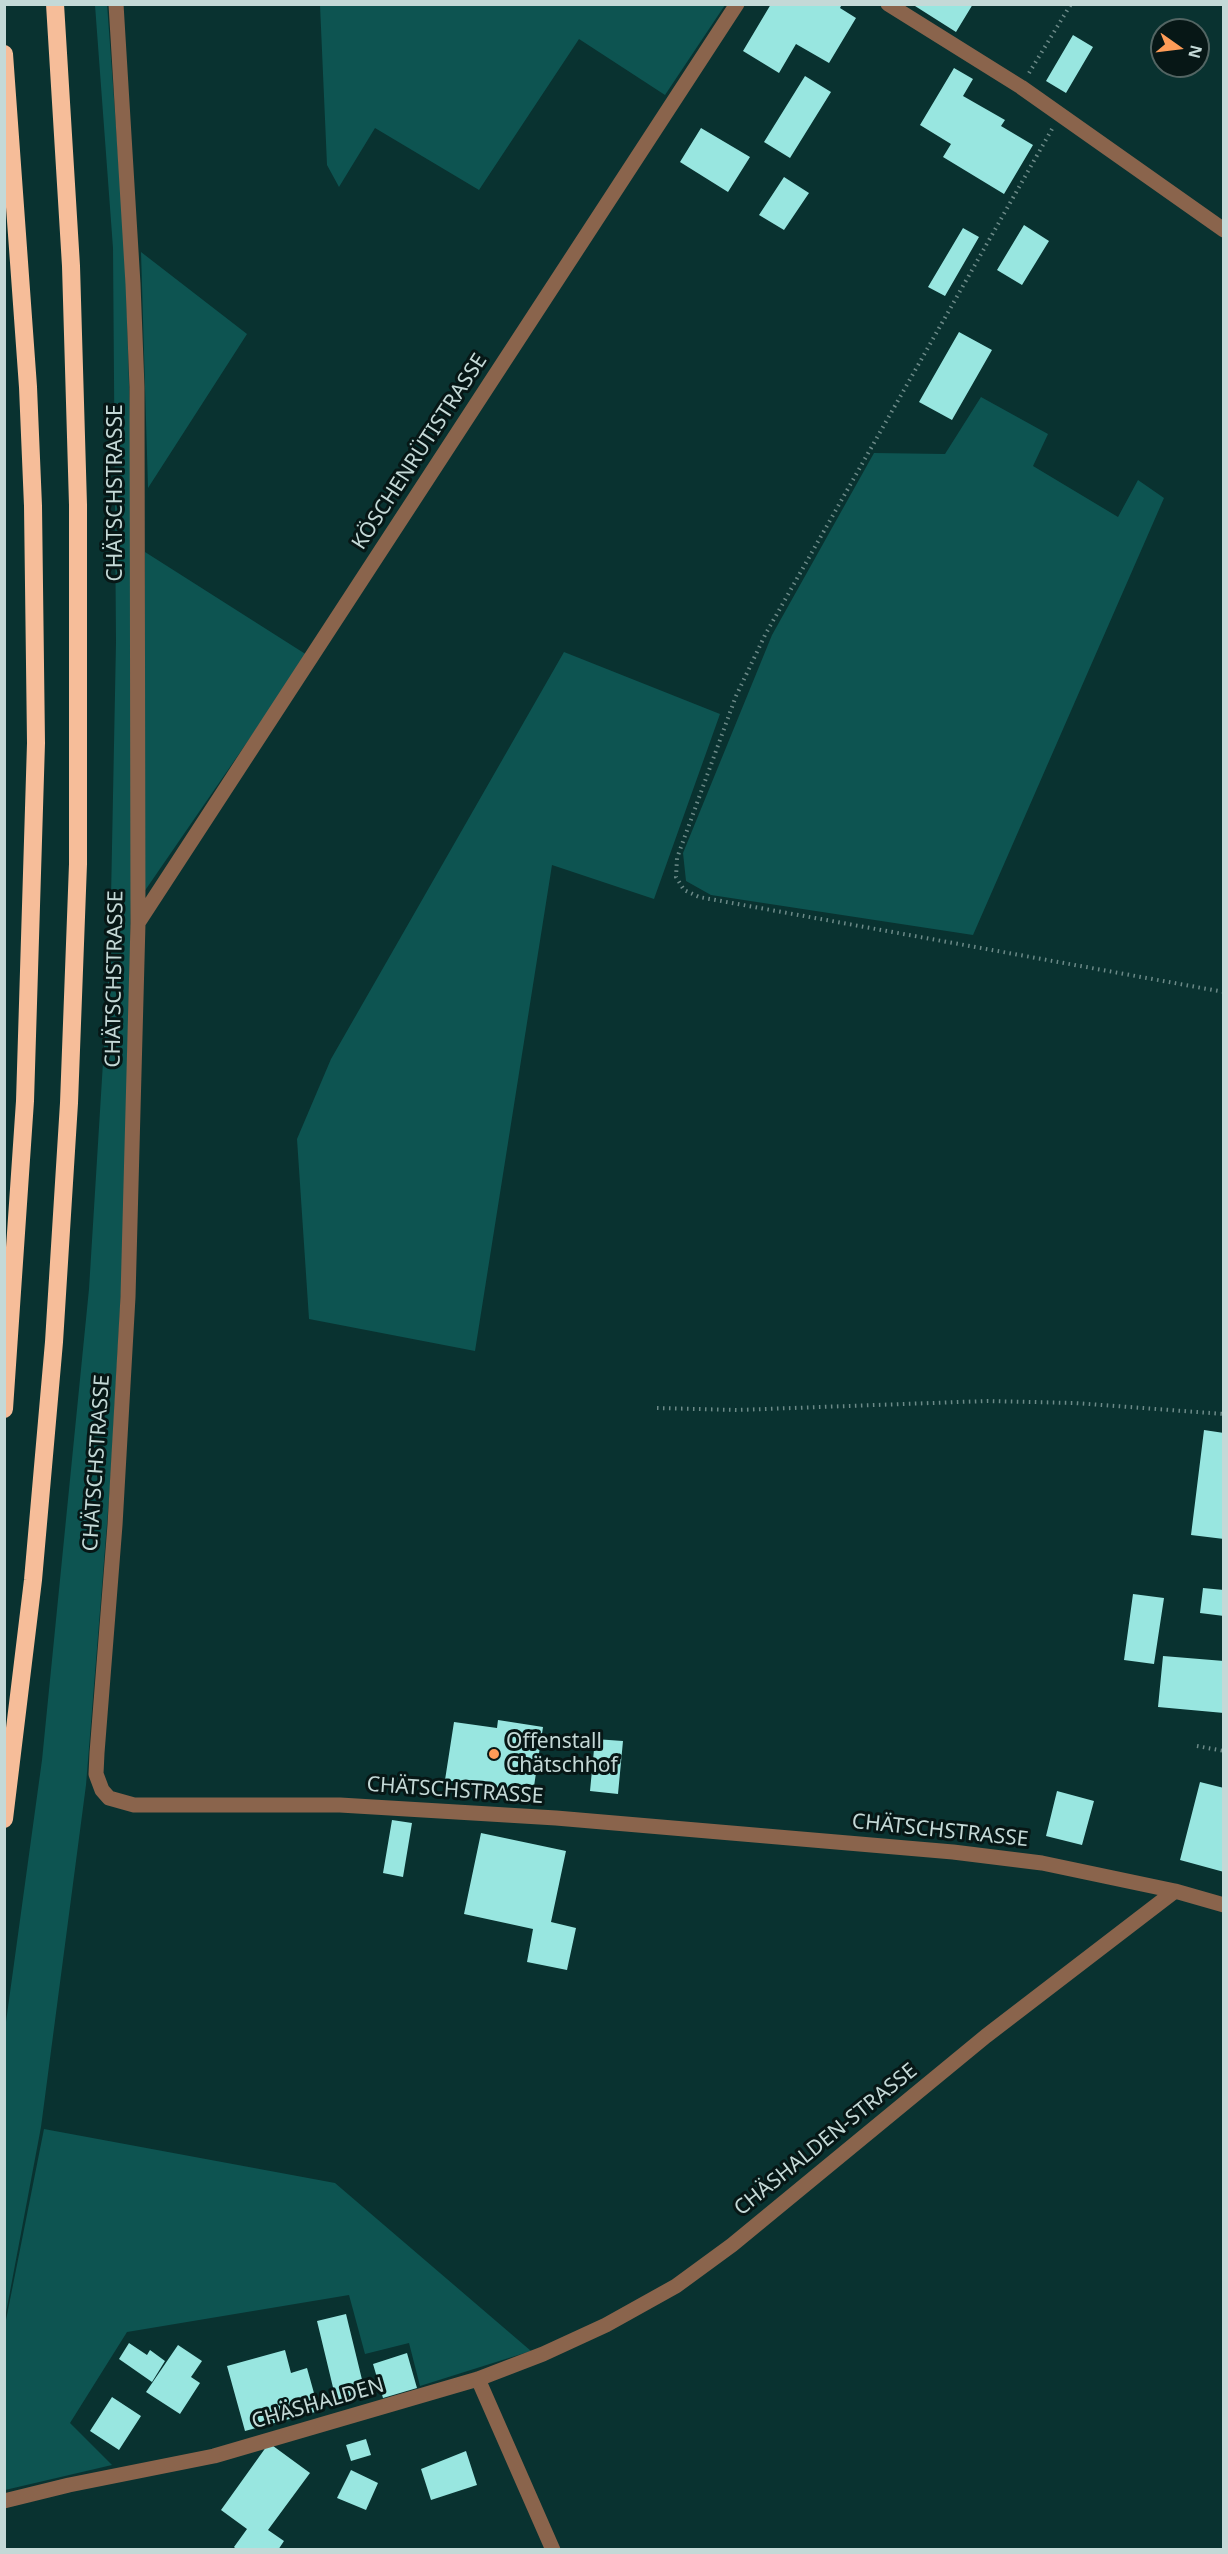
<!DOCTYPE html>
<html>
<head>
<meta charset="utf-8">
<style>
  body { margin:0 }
  #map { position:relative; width:1228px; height:2554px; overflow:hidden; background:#093230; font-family:"Noto Sans",sans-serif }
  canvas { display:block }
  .frame { position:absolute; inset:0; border:6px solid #c4d9d7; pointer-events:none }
  .north { position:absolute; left:1150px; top:18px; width:60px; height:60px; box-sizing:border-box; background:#071716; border:2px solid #536563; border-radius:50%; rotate:104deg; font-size:16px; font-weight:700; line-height:24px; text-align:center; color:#c4d9d7 }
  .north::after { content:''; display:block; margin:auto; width:21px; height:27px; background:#fe9c58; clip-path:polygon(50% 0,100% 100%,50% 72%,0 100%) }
</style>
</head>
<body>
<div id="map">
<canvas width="1228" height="2554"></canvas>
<div class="frame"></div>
<div class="north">N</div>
</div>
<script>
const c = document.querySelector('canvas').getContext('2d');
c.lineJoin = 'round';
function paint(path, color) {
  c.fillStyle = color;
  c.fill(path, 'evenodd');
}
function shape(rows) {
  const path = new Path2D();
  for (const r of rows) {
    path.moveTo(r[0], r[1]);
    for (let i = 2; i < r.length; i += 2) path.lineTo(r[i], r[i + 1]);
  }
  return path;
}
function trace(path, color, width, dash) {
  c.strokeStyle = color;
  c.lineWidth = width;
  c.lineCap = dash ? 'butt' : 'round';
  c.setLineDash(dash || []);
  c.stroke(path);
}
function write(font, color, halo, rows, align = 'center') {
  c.font = font + ' "Noto Sans",sans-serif';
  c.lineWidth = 6;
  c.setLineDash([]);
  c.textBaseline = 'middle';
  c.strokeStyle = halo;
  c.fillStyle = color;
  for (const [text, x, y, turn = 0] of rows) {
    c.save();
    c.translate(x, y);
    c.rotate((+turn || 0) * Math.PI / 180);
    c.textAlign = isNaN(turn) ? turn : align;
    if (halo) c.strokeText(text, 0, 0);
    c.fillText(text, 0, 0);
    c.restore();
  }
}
const green = shape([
  [107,4,125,248,132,486,133,804,124,1237,111,1474,86,1785,41,2127,5,2318,5,2029,42,1760,89,1289,110,949,116,642,113,248,95,5],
  [320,5,320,4,725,5,665,95,579,39,479,190,375,128,339,187,327,165],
  [141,252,247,334,148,488],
  [981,397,1048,434,1033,466,1118,517,1138,480,1164,498,973,935,711,895,686,881,683,853,772,635,874,453,945,454],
  [145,552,307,655,144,892],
  [564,652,720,714,654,899,552,865,475,1351,309,1319,297,1139,331,1059],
  [44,2129,335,2183,531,2351,420,2386,409,2343,365,2354,349,2295,127,2332,70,2423,112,2465,5,2490,5,2325]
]);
const building = shape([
  [771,4,842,4,840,8,856,18,829,63,796,44,779,73,743,51],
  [916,4,973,4,956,32,915,6],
  [1073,35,1093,47,1066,93,1046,81],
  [954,68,973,79,963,96,1005,120,1001,126,1033,145,1004,194,943,157,951,144,920,125],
  [805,76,831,92,790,158,764,142],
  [701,128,750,157,728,192,680,162],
  [784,177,809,193,784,230,759,215],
  [1024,225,1049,241,1022,285,997,270],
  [963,228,979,237,945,296,928,287],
  [959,332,992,350,952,420,919,402],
  [1204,1430,1224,1433,1224,1539,1191,1535],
  [1203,1588,1224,1590,1224,1616,1200,1613],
  [1133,1594,1164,1598,1154,1664,1124,1660],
  [1163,1656,1224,1661,1224,1713,1158,1707],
  [498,1720,543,1727,533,1793,445,1780,454,1722,497,1728],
  [595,1739,623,1741,618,1794,590,1791],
  [1200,1782,1224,1788,1224,1872,1180,1860],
  [1057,1791,1094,1801,1082,1845,1046,1836],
  [392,1820,412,1823,403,1877,383,1873],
  [481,1833,566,1851,551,1922,576,1928,567,1970,527,1962,533,1929,464,1914],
  [346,2314,366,2396,337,2404,317,2321],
  [129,2343,147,2355,150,2350,165,2361,152,2382,119,2359],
  [178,2345,202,2361,191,2377,200,2383,180,2414,146,2392],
  [285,2350,291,2373,307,2368,319,2411,245,2431,227,2366],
  [407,2353,417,2388,383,2398,373,2364],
  [112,2397,141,2416,119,2450,90,2431],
  [366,2439,371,2455,351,2461,346,2445],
  [269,2443,310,2473,268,2530,284,2541,278,2550,237,2550,234,2547,247,2529,221,2510],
  [466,2451,477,2485,431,2500,421,2469],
  [351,2470,378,2483,366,2510,337,2498]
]);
const path = shape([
  [1029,73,1071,4],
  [1052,129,765,635,736,696,677,858,676,877,684,890,699,897,1224,992],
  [657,1408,737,1410,987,1401,1075,1403,1224,1414],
  [1197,1746,1224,1751]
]);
const minor = shape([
  [116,4,133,284,137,387,138,923,128,1297,115,1525,97,1753,96,1774,102,1790,109,1798,134,1805,340,1805,556,1818,953,1852,1042,1863,1175,1891,1224,1905],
  [888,4,1021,87,1224,230],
  [138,923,737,4],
  [478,2379,553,2550],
  [4,2501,69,2485,214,2456,478,2379,543,2354,606,2325,676,2286,732,2245,986,2036,1175,1891]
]);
const highway = shape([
  [4,54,28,387,33,506,36,743,25,1101,4,1409],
  [4,1819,33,1580,54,1342,69,1103,78,864,78,505,71,266,55,4]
]);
const markers = [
  [494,1754,6,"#fe9c58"]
];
const streetNames = [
  ["KÖSCHENRÜTISTRASSE",420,452,-57],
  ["CHÄTSCHSTRASSE",116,493,-90],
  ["CHÄTSCHSTRASSE",115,979,-89],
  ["CHÄTSCHSTRASSE",97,1463,-86],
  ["CHÄTSCHSTRASSE",455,1791,4],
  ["CHÄTSCHSTRASSE",940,1831,6],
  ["CHÄSHALDEN-STRASSE",826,2140,-39],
  ["CHÄSHALDEN",318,2404,-16]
];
const poiNames = [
  ["Offenstall",506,1742],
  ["Chätschhof",506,1766]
];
paint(green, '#0d5451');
paint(building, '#98e6e0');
trace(path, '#6c8a88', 4, [1.5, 4.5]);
trace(minor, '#8a644c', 15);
trace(highway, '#f6bd99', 18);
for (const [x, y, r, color] of markers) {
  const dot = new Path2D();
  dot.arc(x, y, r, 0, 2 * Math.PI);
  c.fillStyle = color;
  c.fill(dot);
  trace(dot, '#071716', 2);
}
write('21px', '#c4d9d7', '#071716', streetNames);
write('21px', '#c4d9d7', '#071716', poiNames, 'left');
</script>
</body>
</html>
